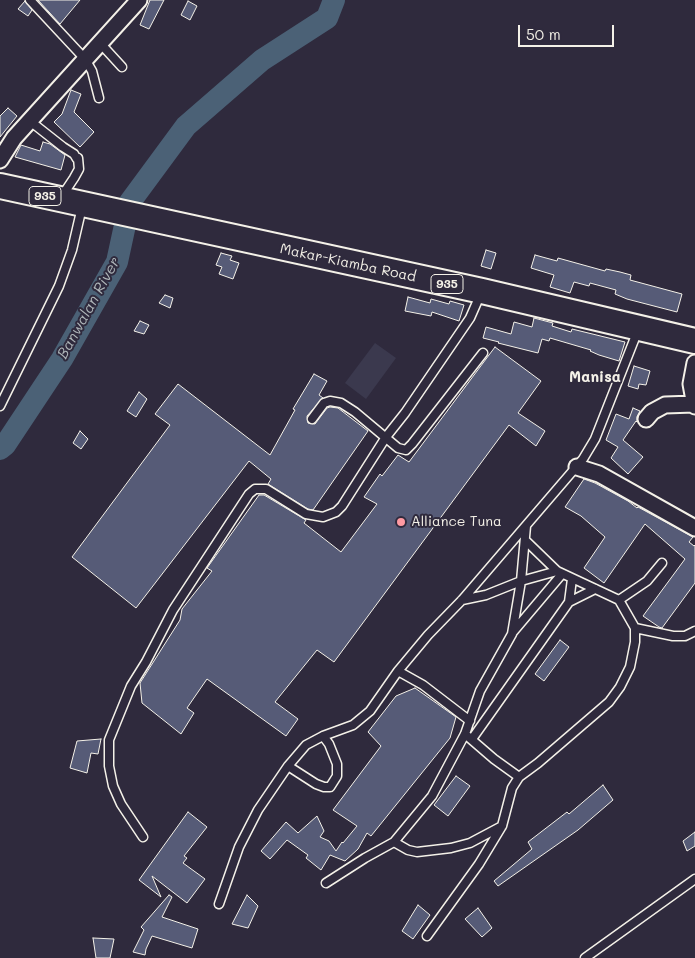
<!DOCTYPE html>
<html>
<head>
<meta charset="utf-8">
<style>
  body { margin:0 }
  #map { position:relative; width:695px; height:958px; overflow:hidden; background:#2f2a3d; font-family:Mali,sans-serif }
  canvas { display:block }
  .scale { position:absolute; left:518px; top:25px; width:96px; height:22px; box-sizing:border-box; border:2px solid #f4f1e8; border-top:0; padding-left:6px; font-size:15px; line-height:18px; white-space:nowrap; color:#f4f1e8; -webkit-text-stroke:4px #2f2a3d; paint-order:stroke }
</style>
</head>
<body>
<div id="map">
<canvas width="695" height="958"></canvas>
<div class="scale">50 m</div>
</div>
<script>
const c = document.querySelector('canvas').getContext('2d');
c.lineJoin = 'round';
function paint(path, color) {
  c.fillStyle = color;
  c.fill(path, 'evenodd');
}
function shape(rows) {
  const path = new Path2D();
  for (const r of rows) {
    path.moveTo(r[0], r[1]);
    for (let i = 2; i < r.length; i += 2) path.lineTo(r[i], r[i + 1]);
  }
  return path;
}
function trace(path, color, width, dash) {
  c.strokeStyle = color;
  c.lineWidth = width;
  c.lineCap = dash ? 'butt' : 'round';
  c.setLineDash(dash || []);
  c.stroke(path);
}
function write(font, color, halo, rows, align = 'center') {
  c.font = font + ' Mali,sans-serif';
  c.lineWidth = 4;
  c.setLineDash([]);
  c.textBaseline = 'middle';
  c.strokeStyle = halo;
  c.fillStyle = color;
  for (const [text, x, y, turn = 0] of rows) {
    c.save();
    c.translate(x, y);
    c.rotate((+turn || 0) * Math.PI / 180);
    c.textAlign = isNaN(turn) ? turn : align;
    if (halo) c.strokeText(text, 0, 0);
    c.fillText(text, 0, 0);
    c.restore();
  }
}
const built = shape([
  [375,343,396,358,366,399,345,383]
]);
const river = shape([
  [0,449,5,445,62,359,117,262,130,202,186,126,262,60,327,18,334,0]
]);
const building = shape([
  [38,0,80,0,60,24,38,0],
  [150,0,164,0,149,29,140,25,150,0],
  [25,1,32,10,28,16,18,9,25,1],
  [188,1,197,6,190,20,181,15,188,1],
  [71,90,81,94,74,112,94,132,80,147,54,122,62,114,71,90],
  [8,108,17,116,0,137,0,116,8,108],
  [43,142,50,144,65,155,61,170,15,157,21,145,40,151,43,142],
  [486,250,496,253,491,269,481,266,486,250],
  [221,253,232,256,230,260,239,263,233,279,219,274,222,267,216,265,221,253],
  [535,255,557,261,558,258,605,271,606,269,620,272,631,275,630,280,682,294,677,312,627,299,615,294,616,290,590,283,589,286,574,282,570,293,550,287,554,275,531,268,535,255],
  [165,295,173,298,170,308,159,303,165,295],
  [408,297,430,303,431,299,449,304,450,301,464,305,459,321,432,312,431,316,405,311,408,297],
  [534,318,553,323,552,326,571,332,572,329,625,342,619,361,599,355,590,351,591,350,550,338,549,341,542,339,538,353,498,343,499,342,483,338,486,327,511,334,514,322,532,327,534,318],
  [140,321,149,325,144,334,134,331,140,321],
  [495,347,541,381,518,413,545,431,536,446,509,425,334,662,317,650,275,702,298,719,286,736,207,679,187,708,194,713,181,734,142,703,140,683,180,620,182,609,212,571,207,568,259,495,264,495,306,520,304,523,341,552,377,504,364,497,380,474,382,476,398,455,409,462,495,347],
  [634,366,650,371,646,385,639,384,638,389,628,386,634,366],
  [314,374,327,381,319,395,323,398,307,416,308,423,315,424,327,408,330,407,338,408,368,431,313,510,308,509,268,484,271,479,249,461,136,608,72,557,170,425,155,414,178,384,270,455,295,410,293,409,314,374],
  [139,392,147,399,136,417,127,411,139,392],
  [633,408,640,411,637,417,637,422,636,421,623,440,643,457,628,474,611,458,618,447,606,440,616,414,629,419,633,408],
  [80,431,88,439,81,449,73,443,80,431],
  [584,479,595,483,628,501,637,508,638,507,693,537,689,542,694,546,695,545,695,583,662,628,659,627,643,616,685,559,645,524,604,583,584,568,605,537,581,516,565,507,584,479],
  [560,640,569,647,544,681,535,674,560,640],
  [415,688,456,717,450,738,371,836,367,833,358,849,345,861,330,855,321,870,306,858,308,855,287,840,270,859,261,851,286,822,298,833,317,816,324,831,320,837,329,841,336,851,342,842,343,843,357,826,333,810,381,746,368,732,396,696,415,688],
  [101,739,98,754,91,753,87,773,70,768,77,741,101,739],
  [456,776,470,786,448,816,434,805,456,776],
  [603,785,613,800,578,830,498,886,494,881,532,849,528,842,567,812,569,814,603,785],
  [188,812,207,827,184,856,187,858,183,863,205,879,187,903,152,876,161,897,139,880,188,812],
  [695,832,695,846,687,851,683,841,695,832],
  [169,895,172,897,162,917,198,929,192,948,152,936,146,949,145,955,133,952,144,930,141,927,169,895],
  [247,895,258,906,248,928,232,924,247,895],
  [418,905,430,915,413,939,402,931,418,905],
  [478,908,492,928,482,937,465,919,478,908],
  [93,938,114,939,110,958,96,958,93,938]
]);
const lane = shape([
  [30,0,85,59,92,71,99,98],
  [100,43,122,67],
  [30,121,63,147,74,154,77,159,78,158,79,169,74,178,62,196],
  [0,406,59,286,72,250,82,207],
  [312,419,324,403,330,401,341,403,355,412,398,448,406,450,412,444,483,353],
  [462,600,486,595,521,581,557,571],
  [619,600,647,581,662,563],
  [569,602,595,589],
  [635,628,673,636,685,636,695,631],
  [513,632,562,574],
  [398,671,423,685,470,721],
  [465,734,494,759,519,777,538,763,609,702,620,687,630,667,635,642,635,628,619,600,557,571,525,540],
  [472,739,569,602,572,579],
  [288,766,316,784,324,787,330,787,337,776,337,764,329,744,323,736],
  [143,837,121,804,113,786,109,766,109,740,131,686,146,662,173,610,249,494,255,489,266,489,306,514,323,517,336,512,342,506,386,437,405,413,470,318,481,293],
  [394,842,408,850,417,852,451,848,470,843,502,826,512,788,519,777],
  [326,883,365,858,394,842,432,796,465,734,480,691,512,634,521,581,526,526],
  [219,904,239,847,258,810,288,766,306,745,323,736,353,725,370,711,398,671,428,635,462,600,583,459,595,439,638,330],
  [427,936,479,864,502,826],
  [585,958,695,879]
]);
const street = shape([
  [0,160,14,138,139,0],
  [695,363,691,384,695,406],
  [646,419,652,412,665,405,694,404],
  [577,467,599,474,695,528]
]);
const primary = shape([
  [0,186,482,291,695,341]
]);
const markers = [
  [401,522,5,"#ff9aa2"]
];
const shields = [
  [45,196,32],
  [447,284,32]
];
const shieldNames = [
  ["935",45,196],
  ["935",447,284]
];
const streetNames = [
  ["Makar-Kiamba Road",348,263,12]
];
const poiNames = [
  ["Alliance Tuna",411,522]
];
const waterNames = [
  ["Banwalan River",89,308,-61]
];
const neighbourhoodNames = [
  ["Manisa",595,377]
];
paint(built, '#3b394e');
trace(river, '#4b6176', 22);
paint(building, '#565b77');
trace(building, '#f4f1e8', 1);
trace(lane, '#f4f1e8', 11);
trace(street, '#f4f1e8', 19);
trace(primary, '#f4f1e8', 28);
trace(lane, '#2f2a3d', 8);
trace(street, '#2f2a3d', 15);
trace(primary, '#2f2a3d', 24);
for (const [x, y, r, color] of markers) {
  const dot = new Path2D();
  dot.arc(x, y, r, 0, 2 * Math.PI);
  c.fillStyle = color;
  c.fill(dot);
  trace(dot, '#2f2a3d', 2);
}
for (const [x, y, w] of shields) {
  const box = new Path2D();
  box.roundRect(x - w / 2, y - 9.5, w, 19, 4);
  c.fillStyle = '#2f2a3d';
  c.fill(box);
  trace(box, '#f4f1e8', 1);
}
write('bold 12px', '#f4f1e8', null, shieldNames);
write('14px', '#f4f1e8', '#2f2a3d', streetNames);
write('14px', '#f4f1e8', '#2f2a3d', poiNames, 'left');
write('italic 15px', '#b0b7ba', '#2f2a3d', waterNames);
write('bold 15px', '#f4f1e8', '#2f2a3d', neighbourhoodNames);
</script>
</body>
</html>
